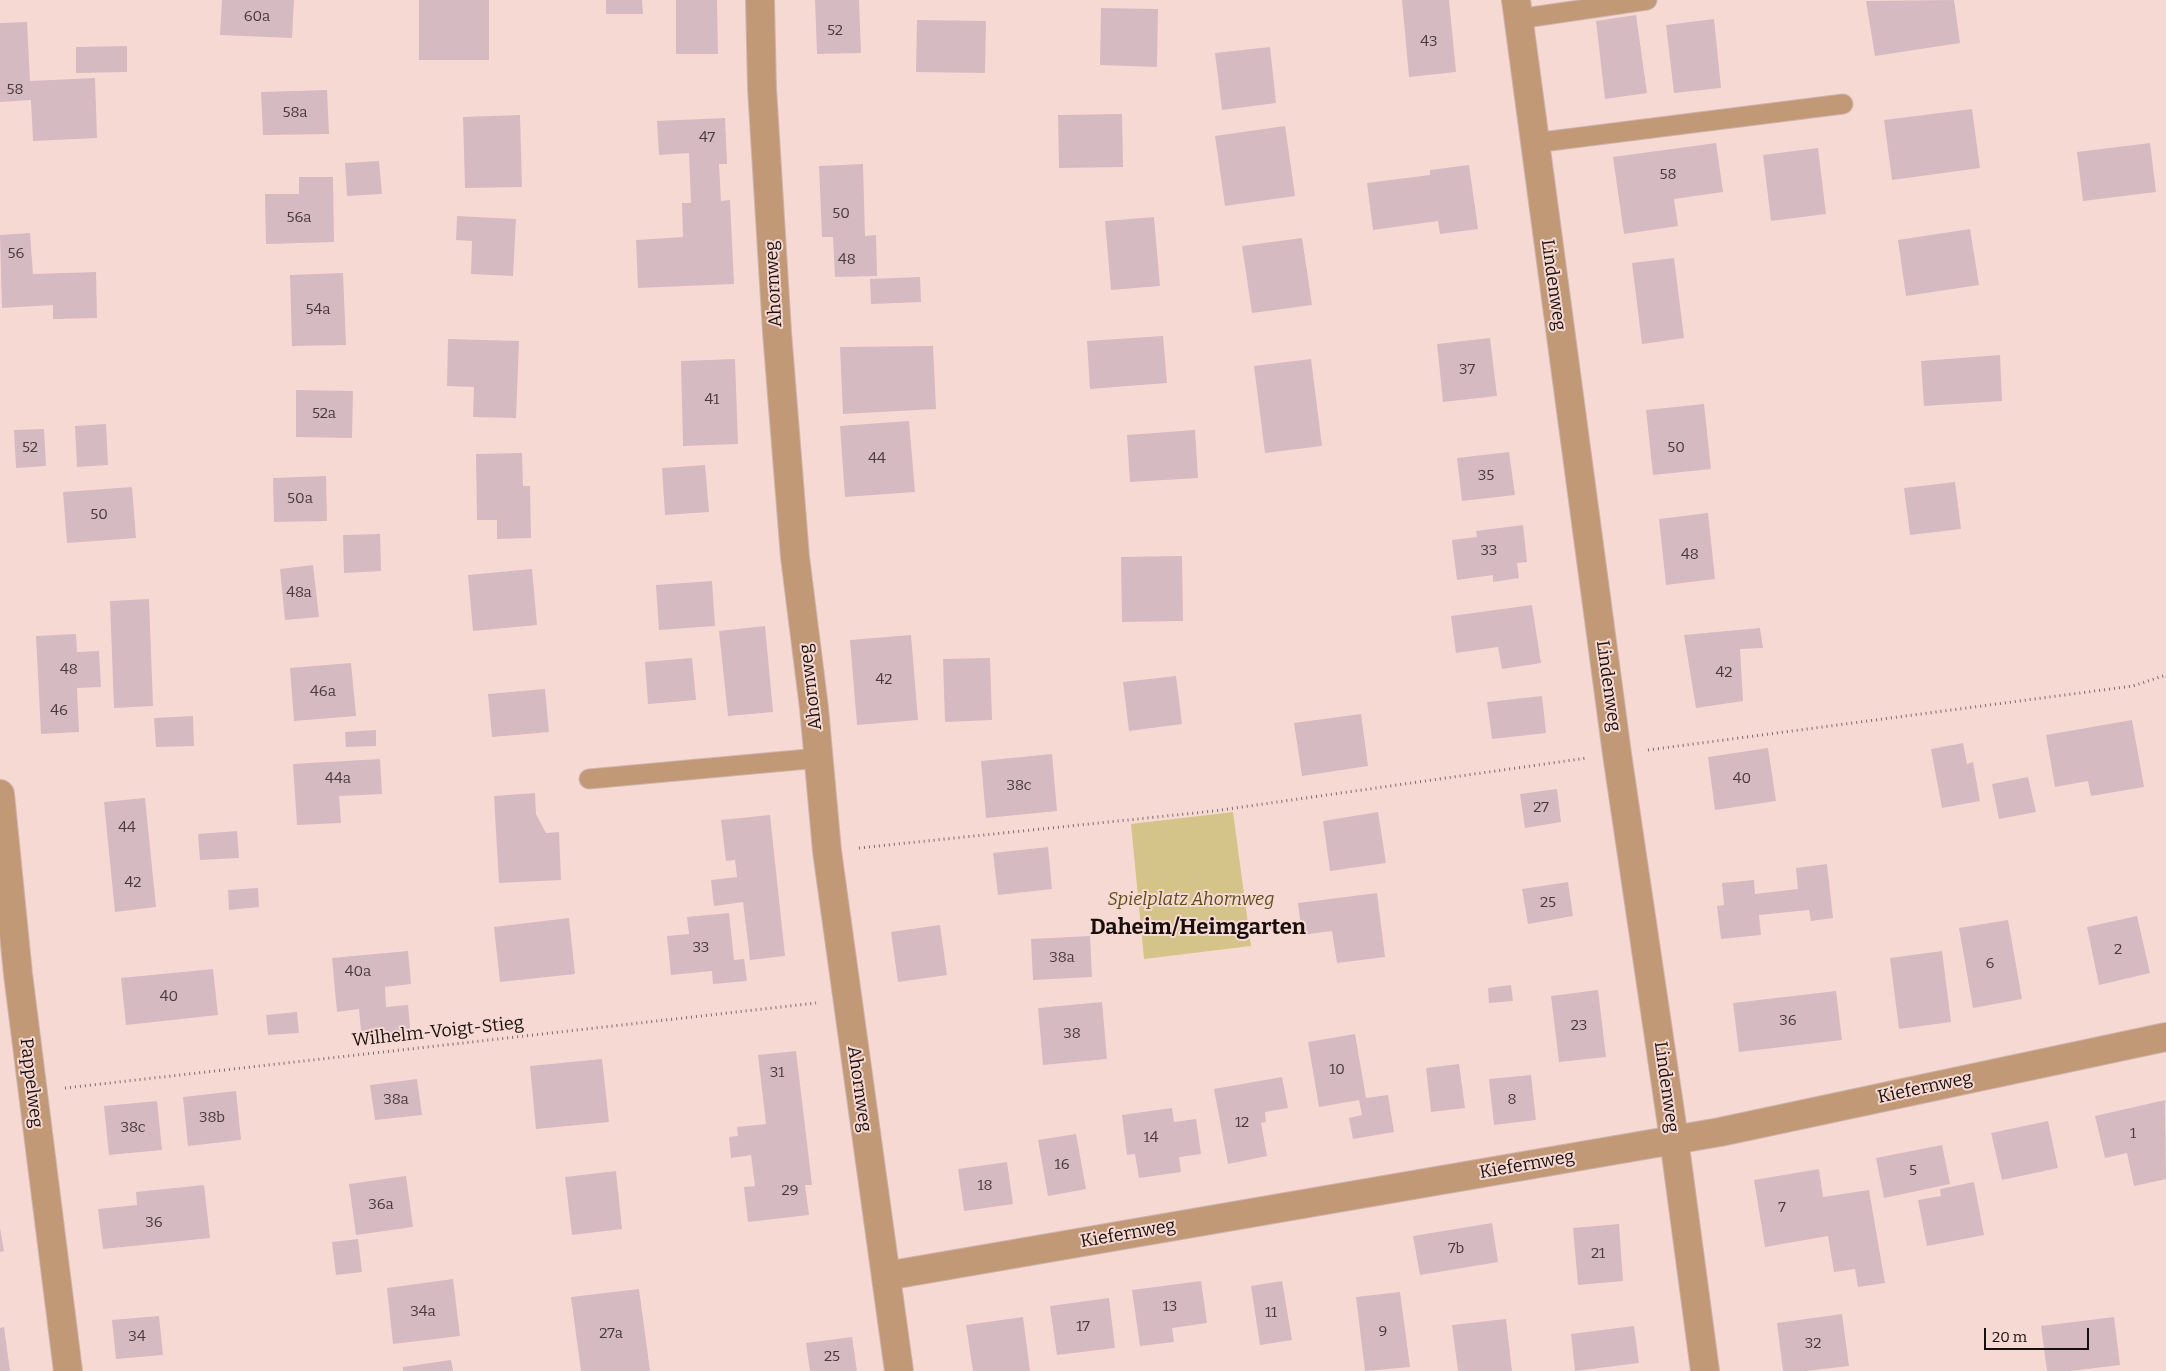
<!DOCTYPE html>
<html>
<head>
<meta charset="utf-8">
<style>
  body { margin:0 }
  #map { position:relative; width:2166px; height:1371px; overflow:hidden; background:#f7d9d4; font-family:Bitter,serif }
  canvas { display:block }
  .scale { position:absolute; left:1984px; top:1328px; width:105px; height:22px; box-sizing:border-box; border:2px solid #180f0d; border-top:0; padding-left:6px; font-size:15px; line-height:18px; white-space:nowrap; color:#180f0d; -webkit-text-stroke:4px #f7d9d4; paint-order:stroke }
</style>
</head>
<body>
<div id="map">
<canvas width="2166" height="1371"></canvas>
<div class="scale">20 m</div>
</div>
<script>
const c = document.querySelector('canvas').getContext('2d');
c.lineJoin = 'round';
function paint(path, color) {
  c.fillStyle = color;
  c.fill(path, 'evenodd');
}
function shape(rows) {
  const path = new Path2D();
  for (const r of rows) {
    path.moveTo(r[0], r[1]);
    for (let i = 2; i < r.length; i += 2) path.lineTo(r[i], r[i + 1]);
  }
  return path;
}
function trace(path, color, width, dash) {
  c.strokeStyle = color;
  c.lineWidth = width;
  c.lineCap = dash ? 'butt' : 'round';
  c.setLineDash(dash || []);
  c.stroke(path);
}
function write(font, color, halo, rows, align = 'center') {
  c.font = font + ' Bitter,serif';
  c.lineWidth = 4;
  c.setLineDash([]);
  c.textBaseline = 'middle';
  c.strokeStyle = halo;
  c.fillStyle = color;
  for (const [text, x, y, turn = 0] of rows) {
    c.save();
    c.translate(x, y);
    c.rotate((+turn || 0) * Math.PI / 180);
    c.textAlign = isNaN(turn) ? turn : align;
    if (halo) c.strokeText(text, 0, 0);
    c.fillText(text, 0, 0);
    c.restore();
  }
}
const green = shape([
  [1233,812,1251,946,1144,959,1131,824]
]);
const building = shape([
  [222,0,294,0,292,38,220,35],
  [419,0,489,0,489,60,419,60],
  [606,0,642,0,643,14,606,14],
  [676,0,717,0,718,54,676,54],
  [815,0,859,0,861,53,817,54],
  [1402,0,1449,0,1456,72,1409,77],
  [1954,0,1960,43,1875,56,1866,1],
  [1101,8,1158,9,1157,67,1100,65],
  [1636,15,1647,93,1605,99,1596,21],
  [1714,19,1721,88,1674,93,1666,25],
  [917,20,986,21,985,73,916,72],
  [27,22,30,81,95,78,97,138,33,141,31,100,0,102,0,23],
  [127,46,127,72,76,73,76,47],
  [1270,47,1276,103,1222,110,1215,53],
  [327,90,329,134,263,135,261,92],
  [1972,109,1980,168,1892,180,1884,120],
  [1122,114,1123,167,1059,168,1058,115],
  [520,115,522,187,465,188,463,117],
  [725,118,727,164,719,164,721,201,730,200,734,284,638,288,636,240,683,237,682,203,691,203,689,153,659,155,657,121],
  [1285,126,1295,196,1225,206,1215,136],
  [1716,143,1723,192,1674,199,1678,226,1624,234,1613,157],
  [2150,143,2156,192,2083,201,2077,152],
  [1818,148,1826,214,1771,221,1763,155],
  [379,161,382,194,347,196,345,163],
  [863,164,865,236,876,235,877,276,835,277,833,237,822,237,819,166],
  [1469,165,1478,229,1440,234,1438,221,1373,230,1367,183,1430,175,1430,170],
  [299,177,333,177,334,242,266,244,265,194,299,194],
  [457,216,516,219,513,276,471,274,472,241,456,240],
  [1154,217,1160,286,1111,290,1105,221],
  [1970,229,1979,285,1906,296,1898,240],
  [30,233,33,274,96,272,97,318,53,319,53,305,2,308,0,235],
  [1302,238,1312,305,1252,313,1242,246],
  [1674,258,1684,338,1642,344,1632,263],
  [343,273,346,345,292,346,290,275],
  [920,277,921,302,871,304,870,279],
  [1163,336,1167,383,1090,389,1087,341],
  [1490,338,1497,396,1443,402,1437,344],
  [448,339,519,341,516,418,473,417,474,387,447,386],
  [933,346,936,409,843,414,840,347],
  [2000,355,2002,401,1924,406,1921,361],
  [735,359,738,444,683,446,681,361],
  [1311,359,1322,446,1265,453,1254,366],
  [296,390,353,391,352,438,296,437],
  [1704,404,1711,469,1653,475,1646,410],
  [909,421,915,492,845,497,840,426],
  [106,424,108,465,77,467,75,426],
  [44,429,46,466,16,468,14,430],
  [1195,430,1198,478,1130,482,1127,435],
  [1509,452,1515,495,1462,501,1457,458],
  [522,453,523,486,530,486,531,538,497,539,497,520,477,520,476,454],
  [705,465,709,512,665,515,662,468],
  [326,476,327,521,274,522,273,478],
  [1955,482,1961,529,1910,535,1904,488],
  [132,487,136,538,67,543,63,492],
  [1708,513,1715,579,1666,585,1659,519],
  [1523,525,1527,562,1517,563,1519,578,1493,582,1493,575,1457,580,1452,540,1477,537,1476,531],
  [380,534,381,571,344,573,343,535],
  [1182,556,1183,621,1122,622,1121,557],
  [313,565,319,617,285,620,280,569],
  [532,569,537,625,473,631,468,575],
  [712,581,715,626,659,630,656,585],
  [149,599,153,706,114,708,110,601],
  [1532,605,1541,663,1502,669,1498,647,1456,653,1451,616],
  [765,626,773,712,728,716,719,631],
  [1760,628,1763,648,1740,649,1743,701,1696,708,1684,635],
  [76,634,77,652,99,651,101,687,77,688,79,732,41,734,36,636],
  [911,635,918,720,857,725,850,640],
  [692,658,696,700,648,704,645,662],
  [990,658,992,720,945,722,943,659],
  [351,663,356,716,294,721,290,668],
  [1176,676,1182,724,1129,731,1123,682],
  [545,689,549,732,492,737,488,694],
  [1542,696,1546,733,1492,739,1487,702],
  [1361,714,1368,766,1302,776,1294,723],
  [193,716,194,746,156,747,154,718],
  [2132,720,2144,787,2091,796,2088,781,2055,787,2046,735],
  [376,730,376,746,346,747,345,732],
  [1963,743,1967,764,1973,762,1980,801,1942,808,1931,749],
  [1768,748,1776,801,1715,810,1708,757],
  [1052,754,1057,811,986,818,981,761],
  [380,759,382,794,339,796,341,823,297,825,293,764],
  [2028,777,2036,812,1999,819,1992,784],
  [1557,789,1561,822,1525,828,1520,794],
  [535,793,536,814,546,833,559,832,561,880,499,883,494,796],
  [145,798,156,907,115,912,104,802],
  [1378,812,1386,863,1330,871,1323,821],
  [770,815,785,956,750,960,743,902,714,906,711,880,737,877,735,860,726,861,721,820],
  [237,831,239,858,200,860,198,834],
  [1048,847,1052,889,998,895,993,853],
  [1827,864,1833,918,1811,921,1809,910,1759,915,1761,935,1721,939,1717,906,1724,905,1722,883,1754,880,1755,894,1798,889,1796,868],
  [1568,882,1573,916,1528,924,1522,889],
  [258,888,259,907,229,910,228,890],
  [1377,893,1385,957,1337,963,1332,931,1302,935,1298,903],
  [729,913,734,960,744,959,747,981,713,984,712,971,671,975,667,936,689,934,687,917],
  [2137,916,2150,973,2099,985,2087,927],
  [569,918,575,974,500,982,494,927],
  [2008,920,2022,999,1973,1008,1959,928],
  [940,925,947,975,898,982,891,932],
  [1090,936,1092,977,1033,980,1031,939],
  [408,951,411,984,385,987,386,1007,408,1005,411,1036,362,1041,359,1009,337,1012,332,958],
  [1942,951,1951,1022,1899,1029,1890,958],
  [213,969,218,1015,126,1025,121,978],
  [1511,985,1513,1001,1489,1003,1488,988],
  [1598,990,1606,1057,1559,1062,1551,996],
  [1836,991,1842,1040,1739,1052,1733,1003],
  [1102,1002,1107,1059,1043,1065,1038,1008],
  [297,1012,299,1033,268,1035,266,1015],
  [1355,1034,1366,1098,1388,1095,1394,1132,1353,1139,1349,1118,1362,1115,1359,1100,1319,1107,1308,1042],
  [796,1051,812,1185,805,1185,809,1215,748,1222,744,1187,755,1186,751,1155,731,1158,729,1137,738,1136,737,1127,766,1124,758,1055],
  [602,1059,609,1122,536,1129,530,1066],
  [1459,1064,1465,1108,1431,1112,1426,1068],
  [1531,1075,1536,1120,1494,1125,1489,1079],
  [1282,1077,1288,1108,1265,1112,1266,1122,1261,1123,1267,1156,1228,1164,1214,1089],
  [417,1079,422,1115,375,1120,370,1085],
  [236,1091,241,1140,188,1146,183,1097],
  [2165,1100,2166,1179,2134,1186,2127,1153,2105,1158,2095,1116],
  [157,1101,162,1150,109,1155,104,1106],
  [1172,1108,1174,1122,1196,1119,1201,1154,1179,1157,1181,1172,1139,1178,1135,1154,1127,1155,1122,1115],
  [2048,1121,2058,1168,2002,1180,1991,1133],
  [1076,1134,1086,1189,1048,1196,1038,1140],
  [1942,1145,1950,1184,1884,1198,1876,1158],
  [1007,1162,1013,1204,964,1211,958,1169],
  [1819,1169,1823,1197,1869,1190,1885,1283,1858,1287,1855,1269,1834,1272,1828,1236,1765,1247,1754,1180],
  [616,1171,622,1229,572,1235,565,1177],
  [406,1176,413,1227,356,1235,349,1184],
  [1974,1182,1984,1235,1927,1246,1918,1200,1941,1196,1940,1189],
  [204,1185,210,1238,103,1249,98,1209,137,1205,136,1192],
  [1492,1223,1498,1262,1420,1275,1413,1236],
  [1619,1224,1623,1281,1578,1285,1573,1228],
  [0,1228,4,1251,0,1252],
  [358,1239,362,1272,336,1275,332,1242],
  [453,1279,460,1336,393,1344,387,1288],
  [1201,1281,1207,1323,1172,1328,1174,1342,1140,1346,1132,1290],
  [1282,1281,1292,1340,1260,1345,1251,1286],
  [639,1289,650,1371,581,1371,571,1297],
  [1400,1292,1410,1367,1365,1371,1356,1297],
  [1109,1298,1115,1348,1057,1355,1050,1306],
  [1842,1314,1849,1366,1805,1371,1783,1371,1777,1323],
  [159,1316,163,1355,116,1359,112,1320],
  [1023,1317,1030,1371,973,1371,966,1325],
  [2114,1317,2120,1365,2070,1371,2047,1371,2041,1326],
  [1506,1319,1512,1371,1458,1371,1452,1325],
  [1634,1326,1639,1363,1575,1371,1571,1334],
  [4,1327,10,1371,0,1371,0,1328],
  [852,1337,857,1371,810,1371,806,1343],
  [451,1360,453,1371,403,1371,403,1367]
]);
const path = shape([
  [1648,750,2133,686,2166,675],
  [859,848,1214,811,1587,758],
  [65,1088,816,1003]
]);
const lane = shape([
  [1518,19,1647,0],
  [1534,143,1843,104],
  [589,779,819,758]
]);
const street = shape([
  [760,0,762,88,777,332,795,557,814,708,827,851,899,1371],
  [1516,0,1617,754,1674,1139,1705,1371],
  [0,794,18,974,68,1371],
  [886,1276,1720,1132,2166,1037]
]);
const numberNames = [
  ["60a",257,17],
  ["52",835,31],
  ["43",1429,42],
  ["58",15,90],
  ["58a",295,113],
  ["47",707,138],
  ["58",1668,175],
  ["50",841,214],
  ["56a",299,218],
  ["56",16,254],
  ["48",847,260],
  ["54a",318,310],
  ["37",1467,370],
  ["41",712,400],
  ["52a",324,414],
  ["52",30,448],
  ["50",1676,448],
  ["44",877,459],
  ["35",1486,476],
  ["50a",300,499],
  ["50",99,515],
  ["33",1489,551],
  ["48",1690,555],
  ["48a",299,593],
  ["48",69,670],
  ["42",1724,673],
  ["42",884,680],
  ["46a",323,692],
  ["46",59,711],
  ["44a",338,779],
  ["40",1742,779],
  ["38c",1019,786],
  ["27",1541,808],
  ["44",127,828],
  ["42",133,883],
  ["25",1548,903],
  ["33",701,948],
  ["2",2118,950],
  ["38a",1062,958],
  ["6",1990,964],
  ["40a",358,972],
  ["40",169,997],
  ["36",1788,1021],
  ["23",1579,1026],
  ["38",1072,1034],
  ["10",1337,1070],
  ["31",777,1073],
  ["38a",396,1100],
  ["8",1512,1100],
  ["38b",212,1118],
  ["12",1242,1123],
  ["38c",133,1128],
  ["1",2133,1134],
  ["14",1151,1138],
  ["16",1062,1165],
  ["5",1913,1171],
  ["18",985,1186],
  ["29",790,1191],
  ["36a",381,1205],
  ["7",1782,1208],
  ["36",154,1223],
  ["7b",1456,1249],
  ["21",1598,1254],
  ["13",1170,1307],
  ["34a",423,1312],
  ["11",1271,1313],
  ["17",1083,1327],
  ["9",1383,1332],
  ["27a",611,1334],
  ["34",137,1337],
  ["32",1813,1344],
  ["25",832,1357]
];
const streetNames = [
  ["Ahornweg",774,284,-93],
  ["Lindenweg",1553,285,82],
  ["Lindenweg",1608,686,82],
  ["Ahornweg",811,687,-97],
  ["Wilhelm-Voigt-Stieg",438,1032,-6],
  ["Pappelweg",31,1083,83],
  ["Lindenweg",1666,1087,82],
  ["Kiefernweg",1925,1088,-12],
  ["Ahornweg",859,1089,82],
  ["Kiefernweg",1527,1165,-10],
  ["Kiefernweg",1128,1234,-10]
];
const parkNames = [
  ["Spielplatz Ahornweg",1191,900]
];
const districtNames = [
  ["Daheim/Heimgarten",1198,928]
];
paint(green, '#d5c48a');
paint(building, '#d6bac2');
trace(lane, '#cfb5b0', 21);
trace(street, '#cfb5b0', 30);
trace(path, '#7e6b68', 3, [1, 4]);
trace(lane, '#c29977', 19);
trace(street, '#c29977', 28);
write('15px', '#483a3a', null, numberNames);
write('18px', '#180f0d', '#f7d9d4', streetNames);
write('italic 18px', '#5c4d17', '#f7d9d4', parkNames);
write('bold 22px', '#180f0d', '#f7d9d4', districtNames);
</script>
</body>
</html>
